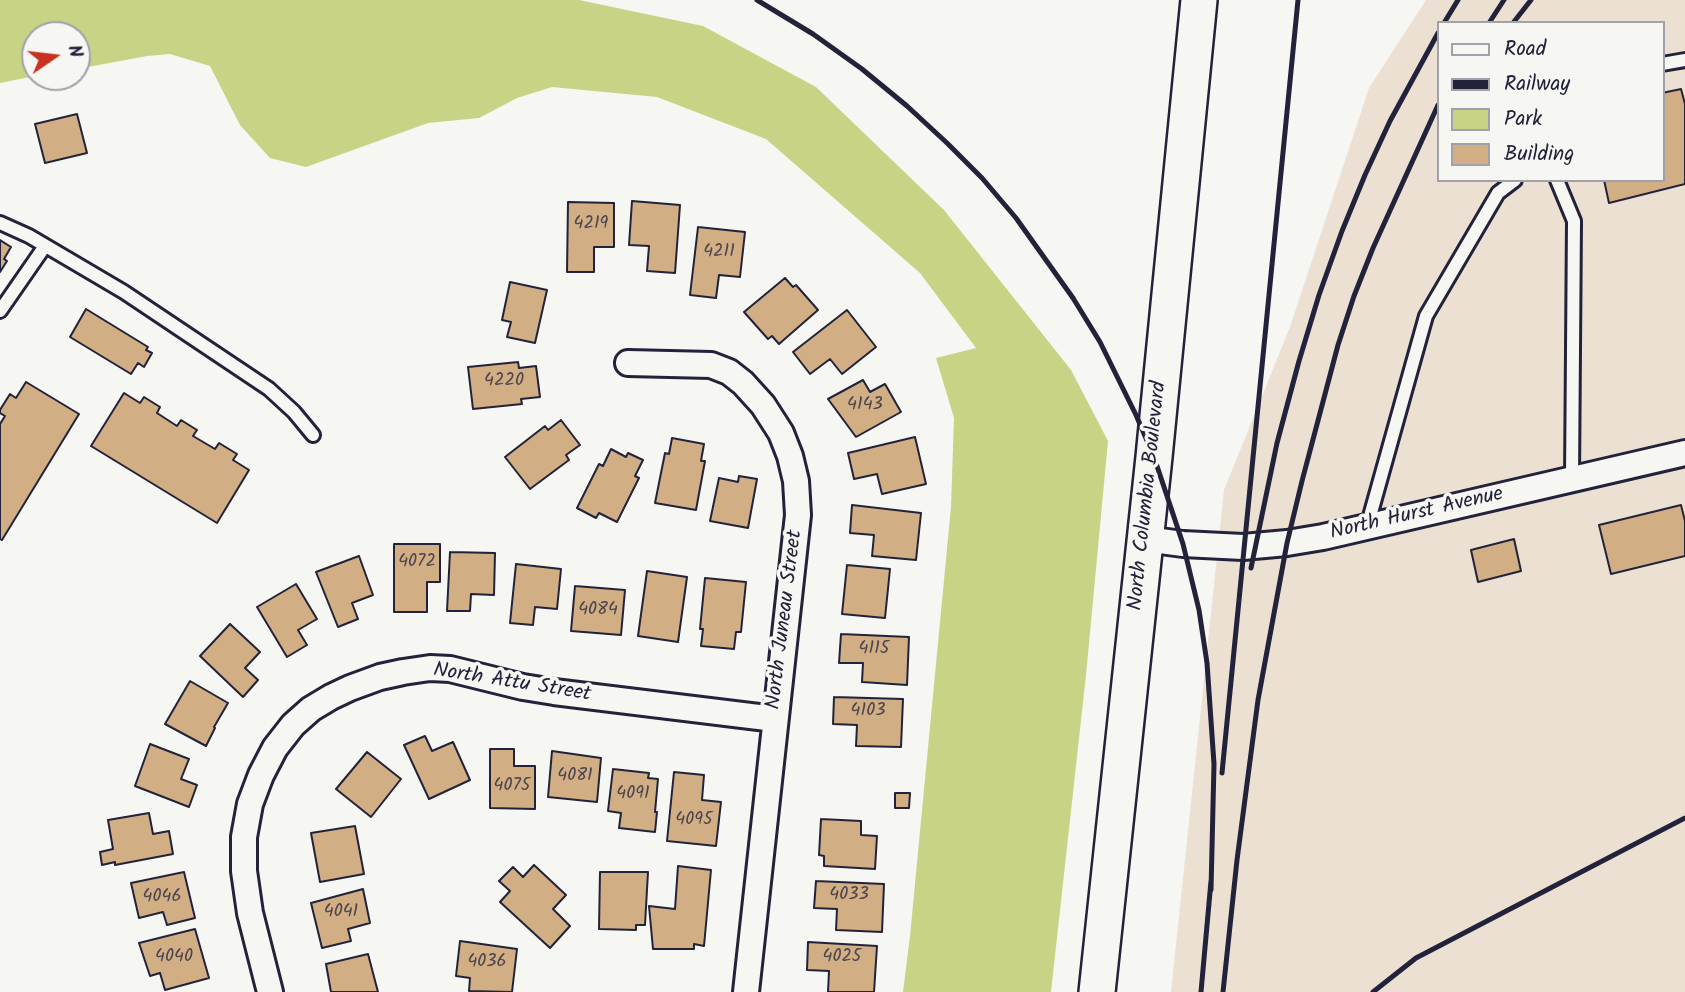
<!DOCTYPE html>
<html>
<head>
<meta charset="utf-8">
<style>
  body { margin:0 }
  #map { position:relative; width:1685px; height:992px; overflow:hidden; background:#f6f6f2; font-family:Kalam,sans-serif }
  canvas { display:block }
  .legend { position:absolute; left:1437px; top:21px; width:228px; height:161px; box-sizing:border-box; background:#f6f6f2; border:2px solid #a1a1a9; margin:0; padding:9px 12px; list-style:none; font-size:21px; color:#22223b }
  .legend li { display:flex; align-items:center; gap:14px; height:35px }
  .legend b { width:35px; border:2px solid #a1a1a9 }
  .north { position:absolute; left:21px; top:21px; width:70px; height:70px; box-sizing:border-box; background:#f6f6f2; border:2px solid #a1a1a9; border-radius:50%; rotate:76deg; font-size:19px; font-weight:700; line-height:28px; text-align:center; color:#22223b }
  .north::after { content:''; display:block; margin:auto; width:24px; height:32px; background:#c8321e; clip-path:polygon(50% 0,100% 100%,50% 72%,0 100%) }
</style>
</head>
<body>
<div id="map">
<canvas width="1685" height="992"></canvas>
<ul class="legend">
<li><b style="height:9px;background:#f6f6f2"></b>Road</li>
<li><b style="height:9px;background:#22223b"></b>Railway</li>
<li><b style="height:19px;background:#c8d386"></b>Park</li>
<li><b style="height:19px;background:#d1ae84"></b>Building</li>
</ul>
<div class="north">N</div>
</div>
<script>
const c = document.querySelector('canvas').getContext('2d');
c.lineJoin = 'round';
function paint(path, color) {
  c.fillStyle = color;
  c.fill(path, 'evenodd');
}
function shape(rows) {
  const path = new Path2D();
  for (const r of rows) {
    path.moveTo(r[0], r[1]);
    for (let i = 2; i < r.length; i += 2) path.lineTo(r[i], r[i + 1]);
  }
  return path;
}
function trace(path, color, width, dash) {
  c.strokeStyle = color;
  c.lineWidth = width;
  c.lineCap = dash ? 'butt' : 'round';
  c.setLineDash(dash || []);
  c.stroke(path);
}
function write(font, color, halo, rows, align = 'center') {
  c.font = font + ' Kalam,sans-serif';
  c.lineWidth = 7;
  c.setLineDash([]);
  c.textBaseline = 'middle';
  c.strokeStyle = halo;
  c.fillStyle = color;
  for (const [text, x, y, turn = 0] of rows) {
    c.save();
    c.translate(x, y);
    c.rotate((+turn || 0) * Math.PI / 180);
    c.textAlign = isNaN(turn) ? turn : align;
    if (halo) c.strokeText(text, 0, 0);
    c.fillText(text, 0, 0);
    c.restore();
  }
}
const built = shape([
  [1426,0,1685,0,1685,992,1171,992,1224,490,1290,327,1369,88],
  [1438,23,1662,23,1662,180,1438,180]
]);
const green = shape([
  [0,0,579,0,703,26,816,87,944,210,1071,370,1108,441,1086,675,1051,992,903,992,910,936,951,507,954,418,936,358,976,348,920,273,766,139,657,97,552,87,517,98,479,118,428,123,306,167,270,158,240,125,210,66,170,54,147,56,77,69,77,35,35,35,35,76,0,83]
]);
const building = shape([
  [1681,89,1685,104,1685,184,1609,203,1604,180,1662,180,1662,93,1681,89],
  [77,114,87,153,45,163,35,124,77,114],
  [632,201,680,205,675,273,647,271,649,246,629,245,632,201],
  [568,202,614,203,614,247,594,247,594,272,567,272,568,202],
  [698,227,745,232,740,277,719,275,716,298,690,295,698,227],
  [0,240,11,247,4,259,7,261,0,272,0,240],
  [785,278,793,287,796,285,818,310,779,344,772,336,768,339,744,312,785,278],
  [510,282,547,290,535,343,507,337,511,322,502,320,510,282],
  [86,309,148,347,146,350,152,353,144,367,138,363,131,374,70,337,86,309],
  [847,310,876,347,842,374,830,359,810,374,793,352,847,310],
  [518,362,519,368,536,366,540,397,521,399,522,404,473,409,468,367,518,362],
  [863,380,870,392,885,384,901,412,856,437,828,399,863,380],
  [26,382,79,414,2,540,0,539,0,424,5,416,0,413,0,410,10,394,16,398,26,382],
  [124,393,140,403,144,397,160,407,157,413,177,426,181,420,197,430,193,436,215,449,219,443,237,454,233,460,249,470,217,523,91,446,124,393],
  [561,420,580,445,566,455,569,460,530,489,505,457,545,426,548,430,561,420],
  [915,437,926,484,882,494,877,474,854,479,848,453,915,437],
  [672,438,704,444,701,461,705,461,696,510,655,503,665,453,669,454,672,438],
  [611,449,626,457,628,453,643,460,635,476,639,478,617,522,599,513,596,518,577,508,599,464,603,466,611,449],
  [739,476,757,479,748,528,710,521,719,478,738,482,739,476],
  [852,505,921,513,916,560,872,556,874,535,850,533,852,505],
  [1681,505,1685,521,1685,556,1611,574,1599,525,1681,505],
  [1514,539,1521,571,1478,582,1471,550,1514,539],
  [394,544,440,544,440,582,427,582,427,612,394,612,394,544],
  [450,552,495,553,494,595,471,594,470,611,447,611,450,552],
  [359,556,373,595,352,603,358,619,338,627,316,572,359,556],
  [516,564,561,569,557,609,535,607,533,625,510,623,516,564],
  [847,565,890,569,885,618,842,614,847,565],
  [647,571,687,577,678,642,638,636,647,571],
  [705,578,746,582,741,632,736,632,734,649,701,646,703,629,700,629,705,578],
  [296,584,317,619,298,630,307,645,287,657,257,607,296,584],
  [575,586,625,590,621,635,571,631,575,586],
  [230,624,260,652,245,668,258,680,243,697,200,656,230,624],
  [841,634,909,637,907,685,862,682,863,663,839,663,841,634],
  [190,681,228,703,214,727,215,728,206,746,165,724,190,681],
  [834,697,903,699,901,747,856,746,857,725,833,724,834,697],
  [425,736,432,751,453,742,470,780,429,799,404,745,425,736],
  [150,744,189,759,181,779,197,785,189,807,135,786,150,744],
  [490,749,514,749,514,766,535,766,535,809,490,808,490,749],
  [552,751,601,758,597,802,548,797,552,751],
  [367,752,401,779,371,817,336,789,367,752],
  [613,769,649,773,648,778,658,779,655,812,657,812,655,832,619,828,621,813,608,811,613,769],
  [674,772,704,775,702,800,721,802,716,846,667,841,674,772],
  [895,793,910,793,909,808,895,808,895,793],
  [149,813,153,834,169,831,173,854,115,865,115,862,102,865,100,852,113,849,108,820,149,813],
  [821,819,861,821,861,835,877,836,875,869,824,866,824,856,819,855,821,819],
  [355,826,364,874,320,882,311,833,355,826],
  [534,865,566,895,553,909,570,926,550,948,500,902,510,891,499,881,513,867,523,877,534,865],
  [678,866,711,870,704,946,694,944,694,949,653,949,649,906,675,909,678,866],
  [184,872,195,918,167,925,163,912,139,918,131,883,184,872],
  [600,872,648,872,645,925,636,925,636,930,599,929,600,872],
  [816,881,884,884,882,932,836,930,837,909,814,908,816,881],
  [363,889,370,923,348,929,351,941,322,948,311,903,363,889],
  [195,929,209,978,165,990,160,973,150,976,139,943,195,929],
  [460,941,517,949,512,992,469,991,470,978,456,976,460,941],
  [808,942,877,946,874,992,828,992,829,971,807,970,808,942],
  [368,954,378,992,331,992,326,964,368,954]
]);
const service = shape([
  [1662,64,1685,60],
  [1557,180,1574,221,1572,479],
  [0,223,29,236,124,292,269,389,294,412,313,435],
  [0,311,45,246],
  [1367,527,1426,316,1498,193,1515,180]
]);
const minor = shape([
  [628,363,711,365,729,372,743,383,763,405,781,433,790,456,796,481,798,515,746,992],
  [1145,539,1183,544,1243,547,1287,543,1323,537,1685,453],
  [270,992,250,913,244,871,244,837,250,804,261,775,275,748,293,725,311,709,331,697,350,688,380,677,403,672,430,668,450,669,523,687,554,692,775,719]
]);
const secondary = shape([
  [1097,992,1154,457,1199,0]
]);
const rail = shape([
  [757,0,813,34,862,69,907,106,947,143,982,178,1016,218,1073,298,1100,342,1136,415,1154,457,1183,544,1199,610,1207,663,1214,764,1211,890],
  [1444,23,1458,0],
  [1489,23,1504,0],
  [1513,23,1531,0],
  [1251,568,1277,443,1299,361,1319,295,1342,231,1365,175,1390,121,1438,33],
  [1222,773,1298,0],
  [1201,992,1211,881],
  [1223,992,1237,860,1258,700,1287,543,1302,481,1338,345,1354,296,1373,248,1438,105],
  [1373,992,1416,958,1685,818]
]);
const numberNames = [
  ["4219",591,225],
  ["4211",719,253],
  ["4220",504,382],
  ["4143",865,406],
  ["4072",417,563],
  ["4084",598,611],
  ["4115",874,650],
  ["4103",868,712],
  ["4081",575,777],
  ["4075",512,787],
  ["4091",633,795],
  ["4095",694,821],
  ["4033",849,896],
  ["4046",162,898],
  ["4041",341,913],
  ["4040",174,958],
  ["4025",842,958],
  ["4036",487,963]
];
const streetNames = [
  ["North Columbia Boulevard",1149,496,-84],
  ["North Hurst Avenue",1417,515,-13],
  ["North Juneau Street",786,620,-83],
  ["North Attu Street",512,684,9]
];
paint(built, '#ebe0d1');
paint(green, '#c8d386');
paint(building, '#d1ae84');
trace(building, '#22223b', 2);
trace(service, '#22223b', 18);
trace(minor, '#22223b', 30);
trace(secondary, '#22223b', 40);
trace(service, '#f6f6f2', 12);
trace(minor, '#f6f6f2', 24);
trace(secondary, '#f6f6f2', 35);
trace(rail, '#22223b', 5);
write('18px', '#4e454d', null, numberNames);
write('21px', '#22223b', '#f6f6f2', streetNames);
</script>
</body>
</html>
